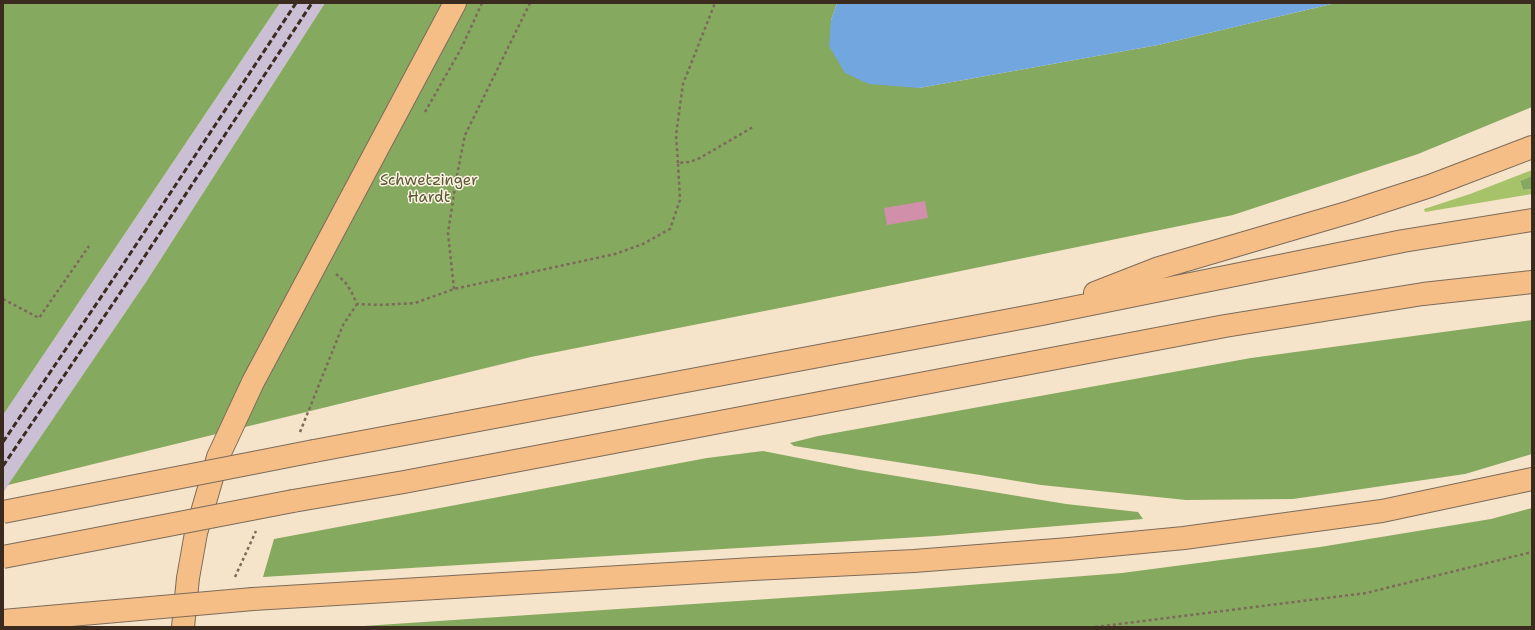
<!DOCTYPE html>
<html>
<head>
<meta charset="utf-8">
<style>
  body { margin:0 }
  #map { position:relative; width:1535px; height:630px; overflow:hidden; background:#f5e4c9; font-family:"Shantell Sans",sans-serif }
  canvas { display:block }
  .frame { position:absolute; inset:0; border:4px solid #3b2a1e; pointer-events:none }
</style>
</head>
<body>
<div id="map">
<canvas width="1535" height="630"></canvas>
<div class="frame"></div>
</div>
<script>
const c = document.querySelector('canvas').getContext('2d');
c.lineJoin = 'round';
function paint(path, color) {
  c.fillStyle = color;
  c.fill(path, 'evenodd');
}
function shape(rows) {
  const path = new Path2D();
  for (const r of rows) {
    path.moveTo(r[0], r[1]);
    for (let i = 2; i < r.length; i += 2) path.lineTo(r[i], r[i + 1]);
  }
  return path;
}
function trace(path, color, width, dash) {
  c.strokeStyle = color;
  c.lineWidth = width;
  c.lineCap = dash ? 'butt' : 'round';
  c.setLineDash(dash || []);
  c.stroke(path);
}
function write(font, color, halo, rows, align = 'center') {
  c.font = font + ' "Shantell Sans",sans-serif';
  c.lineWidth = 3;
  c.setLineDash([]);
  c.textBaseline = 'middle';
  c.strokeStyle = halo;
  c.fillStyle = color;
  for (const [text, x, y, turn = 0] of rows) {
    c.save();
    c.translate(x, y);
    c.rotate((+turn || 0) * Math.PI / 180);
    c.textAlign = isNaN(turn) ? turn : align;
    if (halo) c.strokeText(text, 0, 0);
    c.fillText(text, 0, 0);
    c.restore();
  }
}
const industrial = shape([
  [280,3,325,3,146,282,3,493,3,415]
]);
const green = shape([
  [1532,170,1532,176,1520,181,1523,190,1532,189,1532,194,1425,212,1424,209,1470,194]
]);
const forest = shape([
  [3,3,280,3,3,415],
  [325,3,837,3,831,20,919,88,1158,45,1336,3,1532,3,1532,107,1418,154,1233,215,800,304,531,357,8,485,146,282],
  [1532,176,1532,189,1523,190,1520,181],
  [1532,320,1532,454,1465,474,1293,499,1186,500,1041,485,980,475,794,446,790,443,818,436,1251,358],
  [763,451,860,470,1066,504,1138,512,1143,519,936,536,263,577,274,539,707,458],
  [1532,508,1532,627,349,627,918,589,1122,573,1320,547,1491,519]
]);
const water = shape([
  [837,3,1336,3,1158,45,919,88,869,84,845,73,829,46,831,20]
]);
const building = shape([
  [925,201,928,218,887,225,884,208]
]);
const path = shape([
  [425,112,462,47,482,3],
  [678,163,676,135,683,84,715,3],
  [336,274,345,282,351,291,357,304,380,305,415,303,454,289,615,254,643,244,670,229,680,200,678,163,690,162,700,158,753,127],
  [454,289,448,233,456,180,465,135,530,3],
  [3,299,39,318,89,246],
  [300,432,343,325,357,304],
  [235,577,256,531],
  [1095,627,1366,593,1532,552]
]);
const major = shape([
  [183,627,188,578,196,533,218,457,253,382,455,3]
]);
const highway = shape([
  [1095,293,1159,268,1350,212,1430,186,1532,147],
  [314,451,1042,314,1403,241,1532,220],
  [293,501,404,482,1225,326,1423,294,1532,282],
  [253,599,753,569,914,561,1069,549,1184,538,1382,511,1532,479]
]);
const rail = shape([
  [3,442,122,266,296,3],
  [3,466,133,274,312,3]
]);
const highwayBridge = shape([
  [3,512,314,451],
  [3,557,293,501],
  [3,621,253,599]
]);
const parkNames = [
  ["Schwetzinger",429,181],
  ["Hardt",429,198]
];
paint(industrial, '#cbbfd5');
paint(green, '#a7c36a');
paint(forest, '#85a95e');
paint(water, '#72a6de');
paint(building, '#d28faa');
trace(major, '#7c6b5a', 24);
trace(highway, '#7c6b5a', 24);
trace(path, '#7c6b5a', 2.5, [3, 3]);
trace(major, '#f6be87', 22);
trace(highway, '#f6be87', 22);
trace(rail, '#3b2a1e', 3, [6, 3]);
trace(highwayBridge, '#7c6b5a', 24, []);
trace(highwayBridge, '#f6be87', 22);
write('15px', '#5b5835', '#fcf5e5', parkNames);
</script>
</body>
</html>
